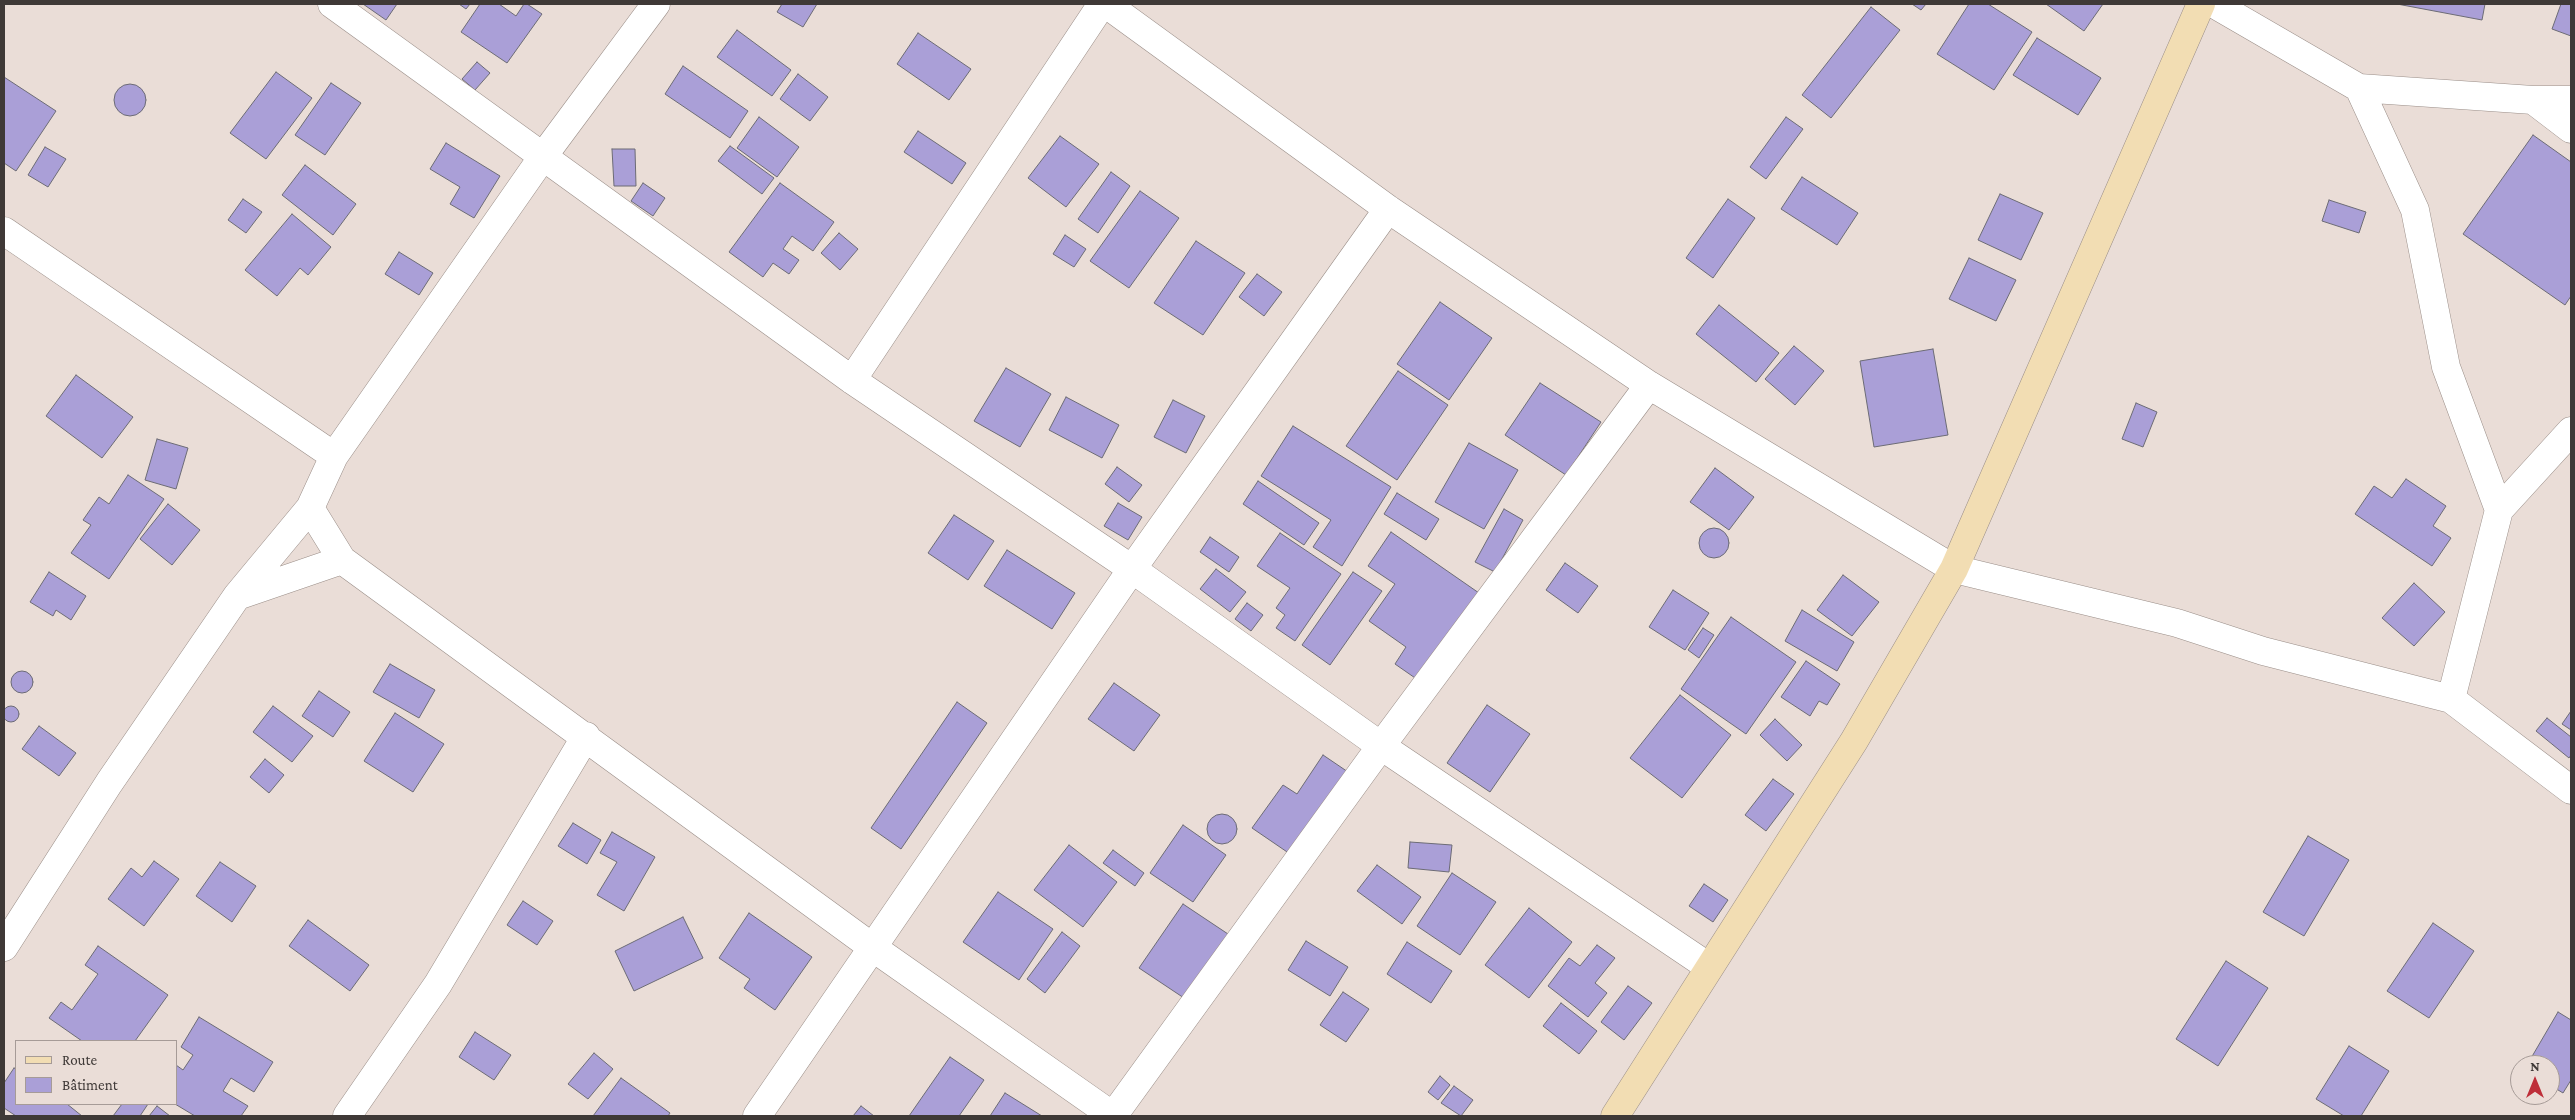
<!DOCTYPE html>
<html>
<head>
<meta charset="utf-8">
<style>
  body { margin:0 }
  #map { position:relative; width:2575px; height:1120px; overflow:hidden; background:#eaddd7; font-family:"Crimson Pro",serif }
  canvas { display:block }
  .frame { position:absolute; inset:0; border:5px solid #3f3937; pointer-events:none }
  .legend { position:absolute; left:15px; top:1040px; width:162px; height:65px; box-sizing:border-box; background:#eaddd7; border:1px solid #a69b97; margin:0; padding:6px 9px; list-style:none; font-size:15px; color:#3f3937 }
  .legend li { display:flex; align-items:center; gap:10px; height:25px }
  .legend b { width:25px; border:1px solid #a69b97 }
  .north { position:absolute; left:2510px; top:1055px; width:50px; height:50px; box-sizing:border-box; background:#eaddd7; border:1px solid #a69b97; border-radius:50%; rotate:0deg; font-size:14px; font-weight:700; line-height:20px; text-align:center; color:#3f3937 }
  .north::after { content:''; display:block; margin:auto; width:18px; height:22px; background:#be2e39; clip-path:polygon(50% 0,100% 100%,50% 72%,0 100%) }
</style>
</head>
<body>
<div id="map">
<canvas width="2575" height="1120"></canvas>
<div class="frame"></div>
<ul class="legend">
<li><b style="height:6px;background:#f2ddb3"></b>Route</li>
<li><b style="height:14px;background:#aa9fd7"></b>Bâtiment</li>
</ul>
<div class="north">N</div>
</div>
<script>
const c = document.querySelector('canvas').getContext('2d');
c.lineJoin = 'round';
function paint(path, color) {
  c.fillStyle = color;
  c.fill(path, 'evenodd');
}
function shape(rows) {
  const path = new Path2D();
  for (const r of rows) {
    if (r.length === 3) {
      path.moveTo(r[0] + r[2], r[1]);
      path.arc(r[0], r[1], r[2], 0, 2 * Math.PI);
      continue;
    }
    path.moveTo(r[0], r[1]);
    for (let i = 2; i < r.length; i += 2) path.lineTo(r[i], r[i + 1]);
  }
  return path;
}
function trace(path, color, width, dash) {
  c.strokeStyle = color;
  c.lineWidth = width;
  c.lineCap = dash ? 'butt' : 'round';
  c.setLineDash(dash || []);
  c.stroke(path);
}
const building = shape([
  [363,4,397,4,386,20,363,4],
  [459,4,470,4,466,9,459,4],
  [480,4,499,4,516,16,524,4,527,4,542,14,507,63,461,32,480,4],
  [782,4,817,4,803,27,777,12,782,4],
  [1912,4,1926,4,1921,10,1912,4],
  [1969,4,1988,4,2032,32,1994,90,1937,54,1969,4],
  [2046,4,2103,4,2084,31,2046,4],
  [2397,4,2485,4,2482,20,2397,4],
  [2561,4,2571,4,2571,36,2552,29,2561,4],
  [1871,7,1900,30,1831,118,1802,95,1871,7],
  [737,30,791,70,772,96,717,57,737,30],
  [918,33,971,69,949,100,897,64,918,33],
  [2037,38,2101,78,2078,115,2013,75,2037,38],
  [477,62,490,73,475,90,462,79,477,62],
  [683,66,748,111,730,138,665,94,683,66],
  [276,72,312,98,266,159,230,133,276,72],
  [798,74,828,97,810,121,780,99,798,74],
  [4,77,56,111,16,171,4,163,4,77],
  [331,83,361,103,325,155,295,135,331,83],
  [130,100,16],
  [759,117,799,147,777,177,737,148,759,117],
  [1786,117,1803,129,1766,179,1750,167,1786,117],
  [918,131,966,163,952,184,904,152,918,131],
  [2533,135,2571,162,2571,296,2565,305,2463,234,2533,135],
  [1060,136,1099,164,1066,207,1028,178,1060,136],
  [446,143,500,176,474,218,450,204,460,187,430,169,446,143],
  [730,146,774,178,762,194,718,161,730,146],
  [45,147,66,159,48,187,28,175,45,147],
  [612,149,635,149,636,186,614,186,612,149],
  [305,165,356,204,333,235,282,195,305,165],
  [1111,172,1130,186,1098,233,1078,219,1111,172],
  [1802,177,1858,213,1837,245,1781,209,1802,177],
  [643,183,665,198,653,216,631,201,643,183],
  [780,183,834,222,813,251,792,236,783,249,799,260,789,274,773,263,763,277,729,252,780,183],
  [1140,191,1179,218,1129,288,1090,261,1140,191],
  [2000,194,2043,213,2021,260,1978,240,2000,194],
  [243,199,262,212,246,233,228,220,243,199],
  [1728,199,1755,218,1713,278,1686,258,1728,199],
  [2329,200,2366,212,2359,233,2322,221,2329,200],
  [292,214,331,247,308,275,300,268,277,296,245,270,292,214],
  [839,233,858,249,840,270,821,253,839,233],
  [1065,235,1086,249,1074,267,1053,254,1065,235],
  [1196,241,1245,273,1203,335,1154,303,1196,241],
  [399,252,433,273,419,295,385,274,399,252],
  [1969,258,2016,280,1996,321,1949,299,1969,258],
  [1257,274,1282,292,1264,316,1239,297,1257,274],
  [1440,302,1492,338,1449,400,1397,364,1440,302],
  [1719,305,1779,353,1756,382,1696,334,1719,305],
  [1794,346,1824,371,1795,405,1765,379,1794,346],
  [1933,349,1948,435,1874,447,1860,361,1933,349],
  [1006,368,1051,394,1020,447,974,421,1006,368],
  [1398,371,1448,405,1397,480,1346,446,1398,371],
  [76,375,133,417,102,458,46,416,76,375],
  [1540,383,1601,422,1566,475,1505,435,1540,383],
  [1066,397,1119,425,1102,458,1049,430,1066,397],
  [1173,400,1205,416,1186,453,1154,437,1173,400],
  [2136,403,2157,412,2143,447,2122,439,2136,403],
  [1293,426,1391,487,1342,566,1313,547,1331,520,1261,476,1293,426],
  [157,439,188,448,176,489,145,480,157,439],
  [1469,443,1518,470,1484,529,1435,502,1469,443],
  [1117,467,1142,485,1129,502,1105,484,1117,467],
  [1715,468,1754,497,1729,530,1690,502,1715,468],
  [128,475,164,499,109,579,71,553,91,525,83,520,99,497,109,504,128,475],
  [2406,479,2446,506,2433,526,2451,538,2432,566,2355,514,2374,486,2392,498,2406,479],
  [1258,481,1319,523,1304,545,1243,504,1258,481],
  [1397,493,1439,519,1426,540,1384,514,1397,493],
  [1118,503,1142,517,1128,540,1104,526,1118,503],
  [168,504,200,530,172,565,140,539,168,504],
  [1504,509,1523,520,1495,572,1475,562,1504,509],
  [954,515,994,541,968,580,928,553,954,515],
  [1714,543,15],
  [1391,532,1479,593,1418,680,1395,664,1406,647,1369,621,1395,584,1368,566,1391,532],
  [1280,533,1341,574,1295,641,1276,628,1285,615,1276,608,1290,588,1257,566,1280,533],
  [1210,537,1239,557,1229,572,1200,552,1210,537],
  [1007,550,1075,593,1052,629,984,586,1007,550],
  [1565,563,1598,586,1578,613,1546,590,1565,563],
  [1216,569,1246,592,1230,612,1200,589,1216,569],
  [49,572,86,596,71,620,56,610,53,616,30,602,49,572],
  [1353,572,1382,591,1330,665,1302,645,1353,572],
  [1843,575,1879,602,1852,636,1817,610,1843,575],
  [2414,583,2445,612,2414,646,2382,618,2414,583],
  [1673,590,1709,613,1685,650,1649,627,1673,590],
  [1247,603,1263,615,1251,631,1235,619,1247,603],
  [1802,610,1854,642,1837,671,1785,641,1802,610],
  [1731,617,1796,662,1746,734,1681,689,1731,617],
  [1703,628,1714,635,1699,658,1688,650,1703,628],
  [1806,661,1840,684,1827,705,1819,701,1810,716,1781,697,1806,661],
  [390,664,435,690,419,718,373,692,390,664],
  [22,682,11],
  [1114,683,1160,715,1134,751,1088,719,1114,683],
  [319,691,350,712,333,737,302,716,319,691],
  [1680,695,1731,735,1682,798,1630,758,1680,695],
  [957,702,987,723,901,849,871,828,957,702],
  [1487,705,1530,734,1490,792,1447,763,1487,705],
  [273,706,313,736,292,762,253,732,273,706],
  [11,714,8],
  [2571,711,2571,730,2562,724,2571,711],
  [395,713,444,744,413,792,364,761,395,713],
  [2547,718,2571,737,2571,755,2569,758,2536,731,2547,718],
  [1775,719,1802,745,1787,761,1760,735,1775,719],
  [39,726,76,753,59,776,22,749,39,726],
  [1323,755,1351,774,1293,856,1252,828,1283,785,1297,794,1323,755],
  [265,759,284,775,269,793,250,777,265,759],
  [1773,779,1794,794,1766,831,1745,815,1773,779],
  [1222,829,15],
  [573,823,601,840,587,864,558,846,573,823],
  [1183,825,1226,855,1193,902,1150,873,1183,825],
  [612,832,655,857,624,911,597,895,617,862,600,853,612,832],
  [2308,836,2349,860,2304,936,2263,912,2308,836],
  [1410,842,1452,845,1449,872,1408,868,1410,842],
  [1069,845,1117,882,1083,927,1034,890,1069,845],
  [1113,850,1144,873,1135,886,1103,863,1113,850],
  [154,861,179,879,144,926,108,899,131,868,142,877,154,861],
  [220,862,256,886,232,922,196,896,220,862],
  [1377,865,1421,897,1402,924,1357,891,1377,865],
  [1452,873,1496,902,1460,955,1417,926,1452,873],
  [1704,884,1728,900,1713,922,1689,906,1704,884],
  [998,892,1053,929,1019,980,963,942,998,892],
  [523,901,553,921,537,945,507,925,523,901],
  [1183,904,1231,936,1187,1000,1139,968,1183,904],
  [1529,908,1572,942,1529,998,1485,965,1529,908],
  [749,913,812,957,775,1010,744,988,750,979,719,958,749,913],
  [683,917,703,958,634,991,615,951,683,917],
  [308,920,369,965,350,991,289,946,308,920],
  [2433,923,2474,951,2429,1018,2387,991,2433,923],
  [1062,932,1080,946,1045,993,1027,979,1062,932],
  [1306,941,1348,967,1330,996,1288,970,1306,941],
  [1407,942,1452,971,1431,1003,1387,974,1407,942],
  [1597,945,1615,958,1595,983,1607,993,1588,1017,1548,986,1569,958,1580,966,1597,945],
  [98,946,168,995,135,1041,82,1041,49,1018,61,1002,72,1010,98,974,85,965,98,946],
  [2226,961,2268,988,2218,1066,2176,1039,2226,961],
  [1628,986,1652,1003,1624,1040,1601,1022,1628,986],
  [1343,992,1369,1009,1346,1042,1320,1025,1343,992],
  [1561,1003,1597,1031,1579,1054,1543,1026,1561,1003],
  [2558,1012,2571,1020,2571,1080,2563,1093,2550,1085,2550,1065,2527,1065,2558,1012],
  [199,1017,273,1062,254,1092,231,1078,223,1091,248,1106,241,1116,195,1116,175,1104,176,1065,183,1070,193,1055,181,1047,199,1017],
  [475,1032,511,1055,494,1080,459,1057,475,1032],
  [2349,1046,2389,1071,2361,1116,2344,1116,2316,1099,2349,1046],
  [594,1053,613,1069,588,1099,568,1084,594,1053],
  [950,1057,984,1080,959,1116,909,1116,950,1057],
  [14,1068,16,1069,16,1104,67,1104,82,1116,16,1116,4,1108,4,1083,14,1068],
  [1440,1076,1450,1085,1438,1100,1428,1092,1440,1076],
  [621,1078,670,1113,668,1116,593,1116,621,1078],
  [1454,1086,1473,1100,1461,1116,1441,1103,1454,1086],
  [1005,1093,1042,1116,990,1116,1005,1093],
  [122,1104,148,1104,140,1116,113,1116,122,1104],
  [157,1106,170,1116,149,1116,157,1106],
  [861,1106,874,1116,853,1116,861,1106]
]);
const minor = shape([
  [332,4,852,380,1132,569,1381,746,1709,967],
  [1106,4,1388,209,1649,385,1954,569,2177,623,2263,651,2451,699,2571,790],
  [2214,4,2359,88,2533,100,2571,100],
  [2359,88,2415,210,2446,367,2499,510],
  [2533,100,2571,129],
  [4,231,334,456],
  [852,380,1102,4],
  [310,508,342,560,872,947,1113,1116],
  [237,596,342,560],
  [2451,699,2499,510,2571,431],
  [4,947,109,783,237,596,310,508,334,456,544,155,656,4],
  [347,1116,438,984,586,736],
  [757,1116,1132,569,1388,209],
  [1113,1116,1381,746,1649,385]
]);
const secondary = shape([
  [1615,1116,1854,741,1954,569,2201,4]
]);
paint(building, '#aa9fd7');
trace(building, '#6c6b75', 1);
trace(minor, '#9a8e88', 29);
trace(secondary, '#9a8e88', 29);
trace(minor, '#fff', 28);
trace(secondary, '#f2ddb3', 28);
</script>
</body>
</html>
